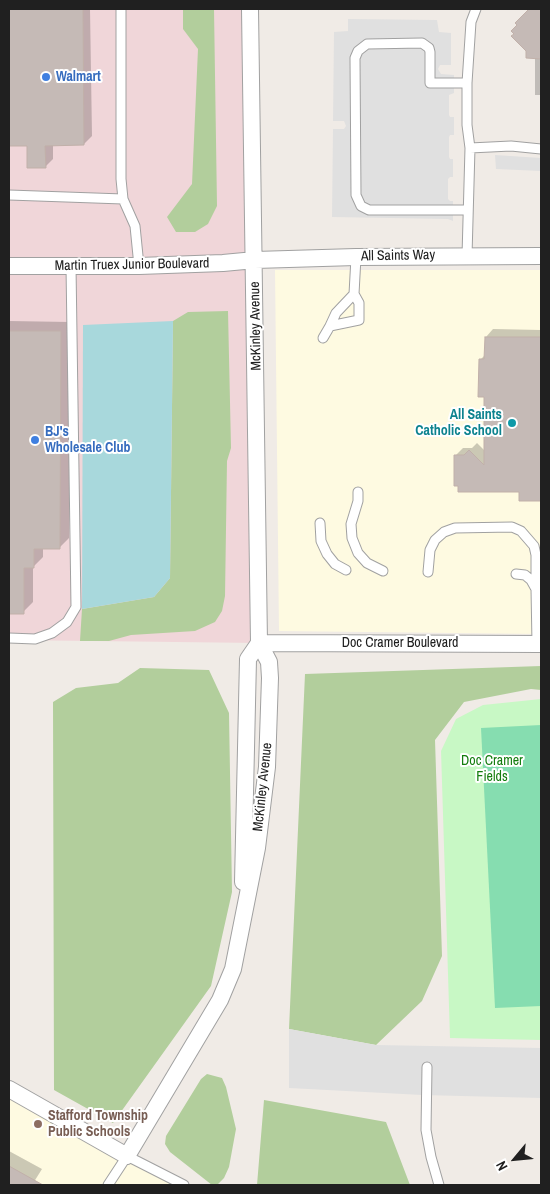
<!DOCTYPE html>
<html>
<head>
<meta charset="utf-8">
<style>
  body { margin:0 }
  #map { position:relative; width:550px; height:1194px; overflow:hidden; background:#f0ebe6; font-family:"Archivo Narrow",sans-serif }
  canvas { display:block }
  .frame { position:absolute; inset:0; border:10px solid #202020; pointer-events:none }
  .north { position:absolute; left:490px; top:1134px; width:50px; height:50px; -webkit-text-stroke:4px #fff; paint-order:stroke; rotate:242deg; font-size:14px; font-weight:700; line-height:20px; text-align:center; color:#202020 }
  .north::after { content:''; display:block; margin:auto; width:18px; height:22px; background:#202020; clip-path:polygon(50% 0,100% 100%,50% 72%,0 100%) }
</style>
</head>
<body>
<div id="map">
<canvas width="550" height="1194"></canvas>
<div class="frame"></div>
<div class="north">N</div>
</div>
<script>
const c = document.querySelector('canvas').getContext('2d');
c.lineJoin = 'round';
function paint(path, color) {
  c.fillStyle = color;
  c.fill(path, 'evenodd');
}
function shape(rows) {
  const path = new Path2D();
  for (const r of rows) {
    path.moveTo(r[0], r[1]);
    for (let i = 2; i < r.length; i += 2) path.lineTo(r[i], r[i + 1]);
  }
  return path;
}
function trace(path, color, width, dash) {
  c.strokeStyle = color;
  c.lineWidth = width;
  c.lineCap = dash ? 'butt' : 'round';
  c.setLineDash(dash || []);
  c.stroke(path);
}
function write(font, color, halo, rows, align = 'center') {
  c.font = font + ' "Archivo Narrow",sans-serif';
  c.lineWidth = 4;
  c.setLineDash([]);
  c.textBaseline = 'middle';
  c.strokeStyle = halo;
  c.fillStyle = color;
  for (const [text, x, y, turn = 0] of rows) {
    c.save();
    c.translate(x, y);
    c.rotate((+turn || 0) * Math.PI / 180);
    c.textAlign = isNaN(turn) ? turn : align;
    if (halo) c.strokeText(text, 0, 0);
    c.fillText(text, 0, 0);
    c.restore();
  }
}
const commercial = shape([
  [9,9,252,9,259,643,9,640]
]);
const education = shape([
  [275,270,541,270,541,634,279,631],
  [9,1090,184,1185,9,1185]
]);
const forest = shape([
  [183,9,214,9,217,206,208,224,195,232,176,232,167,217,192,184,198,49,183,29],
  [228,311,231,448,227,461,225,596,222,611,215,622,195,631,131,635,109,641,80,641,82,609,154,597,170,578,173,321,188,312],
  [541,666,541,690,531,689,464,702,435,740,442,956,422,1001,376,1045,289,1029,305,674],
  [140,668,209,670,229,713,232,892,211,986,113,1123,54,1090,53,702,76,688,118,683],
  [207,1074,222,1078,226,1087,236,1129,229,1167,224,1178,217,1185,212,1185,170,1152,165,1144,166,1136,201,1079],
  [264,1100,386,1122,410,1185,257,1185]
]);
const park = shape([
  [541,699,541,1040,450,1038,441,751,456,719,483,705]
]);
const pitch = shape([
  [541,725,541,1006,495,1008,481,728]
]);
const parking = shape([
  [348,19,437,20,439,32,451,33,451,65,440,65,438,69,441,74,454,75,454,93,449,95,449,115,450,117,454,117,454,135,450,135,449,137,449,157,450,159,453,159,453,177,450,177,448,179,448,199,450,201,453,201,453,221,448,219,332,217,333,129,344,129,346,126,344,121,333,121,334,32,348,31],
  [495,155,541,158,541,171,496,169],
  [289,1029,376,1045,541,1048,541,1098,422,1095,289,1088]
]);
const water = shape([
  [173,321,170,578,154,597,82,609,83,325]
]);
const shadow = shape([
  [9,9,90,9,92,136,84,144,53,144,53,159,45,167,29,144,9,144],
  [531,9,541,9,541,95,535,95,535,57,527,50,517,23],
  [9,321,70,322,69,538,59,548,43,548,43,557,33,567,33,602,23,612,9,612],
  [493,329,541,330,541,499,520,500,520,491,455,456,463,448,472,448,477,443,485,451,485,396,480,360,486,354,486,337],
  [9,1151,42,1169,32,1185,9,1185]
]);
const building = shape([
  [9,9,83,9,84,145,45,146,46,168,27,168,27,146,9,146,9,9],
  [529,9,541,9,541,59,526,58,526,51,511,36,514,34,511,31,517,25,515,23,529,9],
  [9,331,61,331,60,549,34,549,34,568,24,568,24,614,9,614,9,331],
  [485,337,541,337,541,501,519,501,519,492,458,492,458,486,454,486,454,455,464,455,469,450,484,465,484,397,478,397,479,359,484,359,485,337],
  [9,1166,43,1185,9,1185,9,1166]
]);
const service = shape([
  [121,9,121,179,123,199,135,226,139,266],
  [467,83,430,83,430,52,429,48,422,43,367,44,358,51,355,58,356,195,361,206,369,210,468,210],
  [470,148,511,146,541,149],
  [9,195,123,199],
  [467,256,470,148,467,125,467,83,471,22,476,9],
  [354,294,336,313,330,326,359,320,359,303,354,294,356,257],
  [323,338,330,326],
  [358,492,358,501,351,524,352,538,358,553,367,563,383,571],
  [320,523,321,541,327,554,335,564,346,570],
  [428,572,430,550,435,540,444,532,455,528,512,527,521,531,534,546,536,555,536,589],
  [516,574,525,575,531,580,536,589,537,644],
  [9,638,35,639,52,633,67,622,76,607,71,266],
  [427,1067,426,1130,431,1157,439,1185],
  [108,1185,127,1156,184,1185]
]);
const minor = shape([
  [9,266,139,266,223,263,255,260,356,257,541,256],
  [259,643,541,644],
  [243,882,248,659,259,643],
  [9,1089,127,1156,220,1000,233,969,257,848,267,767,270,678,269,662,259,643,250,9]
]);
const markers = [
  [46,77,5,"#3f7fe0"],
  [512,423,5,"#0f9aa8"],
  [35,440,5,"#3f7fe0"],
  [38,1124,5,"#8d6e63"]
];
const shopNames = [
  ["Walmart",56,77],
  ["BJ's",45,432],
  ["Wholesale Club",45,448]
];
const streetNames = [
  ["All Saints Way",398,256,-1],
  ["Martin Truex Junior Boulevard",132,265,-1],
  ["McKinley Avenue",256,326,-91],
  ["Doc Cramer Boulevard",400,643],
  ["McKinley Avenue",263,787,-84]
];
const cultureNames = [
  ["All Saints",502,415],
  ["Catholic School",502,431]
];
const parkNames = [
  ["Doc Cramer",492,761],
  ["Fields",492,777]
];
const educationNames = [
  ["Stafford Township",48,1116],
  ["Public Schools",48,1132]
];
paint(commercial, '#f0d6d9');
paint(education, '#fefae1');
paint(forest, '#b2ce9c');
paint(park, '#c8f8c5');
paint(pitch, '#86ddb0');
paint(parking, '#e0e0e0');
paint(water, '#a8d8dc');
paint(shadow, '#0003');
paint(building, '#c5bab6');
trace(building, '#c1b0a9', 1);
trace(service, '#a1a1a1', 11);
trace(minor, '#a1a1a1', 18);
trace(service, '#fff', 9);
trace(minor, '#fff', 16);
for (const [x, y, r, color] of markers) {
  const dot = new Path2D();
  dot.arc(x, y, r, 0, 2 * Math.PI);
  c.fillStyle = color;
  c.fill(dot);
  trace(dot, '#fff', 2);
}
write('bold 14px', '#366cbe', '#fff', shopNames, 'left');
write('14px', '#202020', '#fff', streetNames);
write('bold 14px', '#0d838f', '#fff', cultureNames, 'right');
write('14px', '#147d0e', '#fff', parkNames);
write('bold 14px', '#785e54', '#fff', educationNames, 'left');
</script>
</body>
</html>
